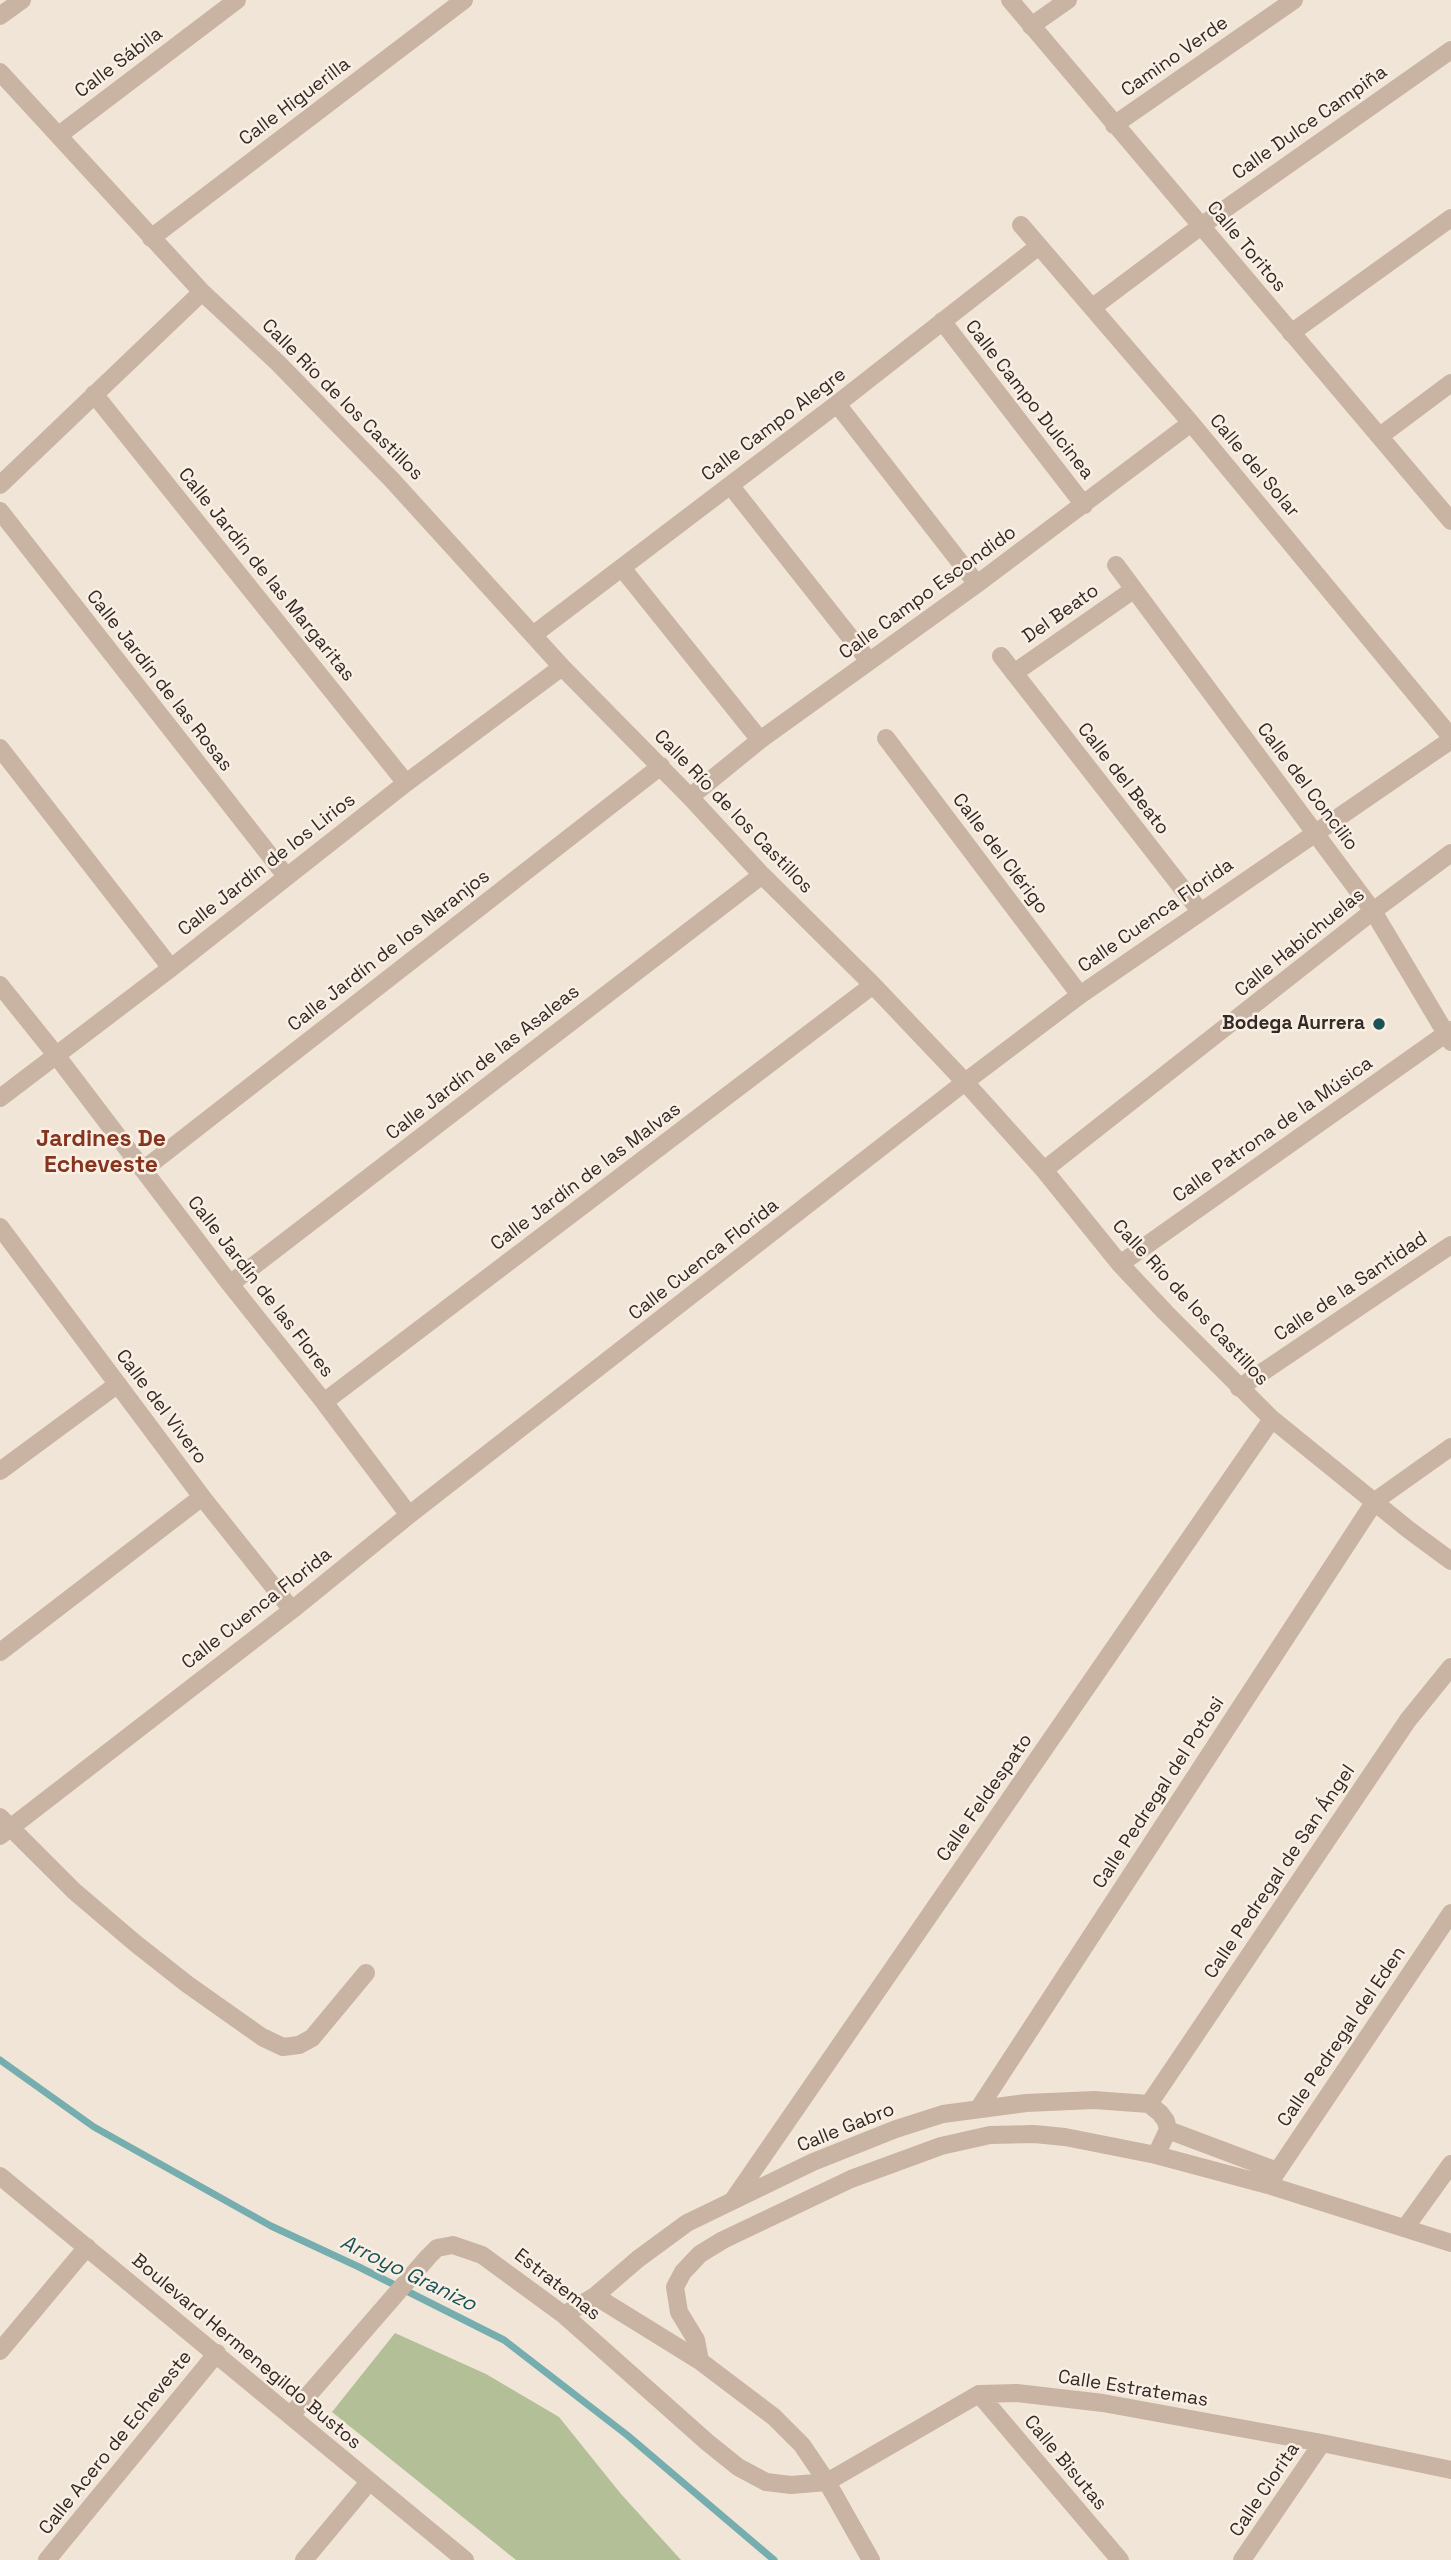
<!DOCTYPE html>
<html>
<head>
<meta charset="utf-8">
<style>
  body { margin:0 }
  canvas { display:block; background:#f1e5d7 }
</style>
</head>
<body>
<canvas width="1451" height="2560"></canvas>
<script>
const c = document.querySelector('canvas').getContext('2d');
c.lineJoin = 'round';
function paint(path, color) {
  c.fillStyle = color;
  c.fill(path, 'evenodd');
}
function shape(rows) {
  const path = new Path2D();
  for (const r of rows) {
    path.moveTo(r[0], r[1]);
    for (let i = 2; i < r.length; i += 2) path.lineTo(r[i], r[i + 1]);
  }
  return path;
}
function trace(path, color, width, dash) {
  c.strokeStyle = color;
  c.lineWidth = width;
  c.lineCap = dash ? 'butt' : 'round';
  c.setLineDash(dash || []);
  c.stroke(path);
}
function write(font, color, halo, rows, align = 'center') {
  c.font = font + ' "Space Grotesk",sans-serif';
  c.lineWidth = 5;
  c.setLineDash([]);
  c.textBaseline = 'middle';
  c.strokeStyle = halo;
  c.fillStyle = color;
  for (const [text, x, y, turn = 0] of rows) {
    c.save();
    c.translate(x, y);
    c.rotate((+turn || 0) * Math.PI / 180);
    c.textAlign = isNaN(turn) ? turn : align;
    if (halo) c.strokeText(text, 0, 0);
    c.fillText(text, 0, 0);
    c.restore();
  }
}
const green = shape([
  [395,2333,486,2374,559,2417,621,2494,681,2560,516,2560,332,2412]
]);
const stream = shape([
  [0,2060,94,2127,271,2226,359,2267,504,2340,627,2435,774,2560]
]);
const minor = shape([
  [1010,0,1451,521],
  [0,16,22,0],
  [1031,26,1068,0],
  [0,72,202,292,278,363,392,480,562,667,690,797,762,875,873,985,965,1082,1044,1170,1120,1264,1165,1312,1272,1419,1409,1530,1451,1561],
  [1114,125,1294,0],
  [59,135,237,0],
  [1021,225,1191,423,1451,737],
  [151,238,464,0],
  [1093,307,1201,226,1451,50],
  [942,321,1084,505],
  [1291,333,1451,218],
  [94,394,406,783],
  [837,404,977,584],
  [1380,436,1451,383],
  [0,485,202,292],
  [730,485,869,661],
  [0,511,286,876],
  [1116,565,1373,911,1451,1042],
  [622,568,760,740],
  [533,635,837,404,1039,246],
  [1001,656,1200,911],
  [1014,673,1133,590],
  [886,738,1080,995],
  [0,748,171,968],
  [690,797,760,740,977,584,1191,423],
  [0,985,56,1055,230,1284,324,1402,409,1515],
  [0,1098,171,968,406,783,562,667],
  [143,1170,661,766],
  [1044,1170,1373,911,1451,853],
  [0,1227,202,1497,292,1610],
  [1120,1264,1451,1030],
  [230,1284,762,875],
  [1239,1388,1451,1245],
  [324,1402,873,985],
  [0,1471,118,1384],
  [0,1652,202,1497],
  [0,1817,74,1891,135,1943,187,1984,262,2037,283,2047,299,2045,312,2038,366,1973],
  [0,1836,292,1610,409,1515,965,1082,1080,995,1451,740],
  [1149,2104,1408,1720,1451,1667],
  [979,2108,1375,1501,1451,1447],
  [1168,2130,1277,2171],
  [1156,2155,1268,2185,1451,2243],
  [0,2176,465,2560],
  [1268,2185,1451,1913],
  [733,2200,1272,1419],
  [1405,2228,1451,2164],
  [595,2296,700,2361,774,2417,802,2445,827,2482,871,2560],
  [564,2315,595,2296,638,2259,687,2223,813,2162,896,2129,943,2114,1026,2103,1094,2100,1149,2104,1160,2113,1166,2121,1168,2130,1156,2155,1065,2137,1034,2134,990,2135,941,2146,851,2179,723,2240,700,2254,683,2272,675,2287,679,2312,696,2340,700,2361],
  [0,2351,87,2247],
  [979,2394,1120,2560],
  [291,2415,428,2257,437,2248,453,2245,482,2255,564,2315,707,2442,738,2467,766,2482,791,2485,827,2482,979,2394,1017,2393,1103,2403,1322,2443,1451,2470],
  [47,2560,217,2353],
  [304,2560,369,2482],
  [1242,2560,1322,2443]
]);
const markers = [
  [1379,1024,7,"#1a5356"]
];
const streetNames = [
  ["Camino Verde",1175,57,-35],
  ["Calle Sábila",119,63,-37],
  ["Calle Higuerilla",295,102,-37],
  ["Calle Dulce Campiña",1310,123,-35],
  ["Calle Toritos",1246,247,50],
  ["Calle Río de los Castillos",342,400,45],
  ["Calle Campo Dulcinea",1029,400,52],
  ["Calle Campo Alegre",774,425,-37],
  ["Calle del Solar",1254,466,50],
  ["Calle Jardín de las Margaritas",266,575,51],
  ["Calle Campo Escondido",928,593,-36],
  ["Del Beato",1061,614,-35],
  ["Calle Jardín de las Rosas",159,681,52],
  ["Calle del Beato",1123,779,52],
  ["Calle del Concilio",1307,787,53],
  ["Calle Río de los Castillos",733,812,46],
  ["Calle del Clérigo",1000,854,53],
  ["Calle Jardín de los Lirios",267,865,-38],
  ["Calle Cuenca Florida",1156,916,-35],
  ["Calle Habichuelas",1300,943,-39],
  ["Calle Jardín de los Naranjos",389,951,-38],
  ["Calle Jardín de las Asaleas",483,1063,-38],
  ["Calle Patrona de la Música",1273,1130,-35],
  ["Calle Jardín de las Malvas",586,1177,-37],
  ["Calle Cuenca Florida",704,1260,-38],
  ["Calle Jardín de las Flores",260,1287,52],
  ["Calle de la Santidad",1351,1287,-34],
  ["Calle Río de los Castillos",1190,1303,47],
  ["Calle del Vivero",161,1407,53],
  ["Calle Cuenca Florida",257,1609,-38],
  ["Calle Pedregal del Potosi",1159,1793,-57],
  ["Calle Feldespato",985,1798,-55],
  ["Calle Pedregal de San Ángel",1280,1872,-56],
  ["Calle Pedregal del Eden",1342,2037,-56],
  ["Calle Gabro",846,2128,-22],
  ["Estratemas",557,2285,38],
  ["Boulevard Hermenegildo Bustos",246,2352,40],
  ["Calle Estratemas",1133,2389,9],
  ["Calle Acero de Echeveste",116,2443,-51],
  ["Calle Bisutas",1065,2463,50],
  ["Calle Clorita",1265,2490,-56]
];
const poiNames = [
  ["Bodega Aurrera",1365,1024]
];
const waterNames = [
  ["Arroyo Granizo",408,2274,26]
];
const quarterNames = [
  ["Jardines De",101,1140],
  ["Echeveste",101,1166]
];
paint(green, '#b3c097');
trace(stream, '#76adaf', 7);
trace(minor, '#c9b4a3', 18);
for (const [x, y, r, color] of markers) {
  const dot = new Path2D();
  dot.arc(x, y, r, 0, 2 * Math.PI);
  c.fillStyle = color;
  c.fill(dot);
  trace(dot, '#f9efe4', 2.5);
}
write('19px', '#342a26', '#f9efe4', streetNames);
write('bold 19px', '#342a26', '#f9efe4', poiNames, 'right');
write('italic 21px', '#1a5356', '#f9efe4', waterNames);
write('bold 23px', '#85341d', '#f9efe4', quarterNames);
</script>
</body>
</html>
